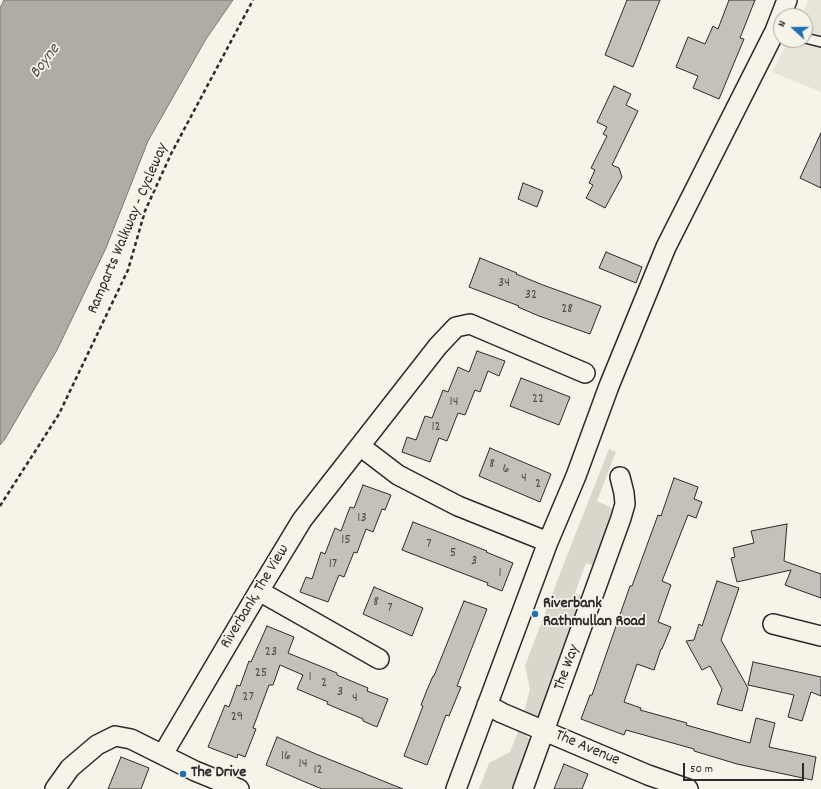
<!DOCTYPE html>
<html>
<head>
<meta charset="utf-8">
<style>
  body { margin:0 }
  #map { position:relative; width:821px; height:789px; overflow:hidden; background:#f7f3e8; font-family:Dekko,sans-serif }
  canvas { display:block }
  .north { position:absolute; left:773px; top:8px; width:40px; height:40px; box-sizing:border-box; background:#f7f3e8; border:1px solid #a5a39c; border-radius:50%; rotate:291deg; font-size:11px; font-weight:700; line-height:16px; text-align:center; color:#2b2b2b }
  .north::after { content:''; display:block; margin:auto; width:14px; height:18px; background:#1f6fb2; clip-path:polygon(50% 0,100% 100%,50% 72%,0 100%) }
  .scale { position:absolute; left:683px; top:763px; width:121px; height:18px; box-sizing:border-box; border:2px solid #2b2b2b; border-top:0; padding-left:5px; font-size:12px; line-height:14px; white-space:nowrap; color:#2b2b2b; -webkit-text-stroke:3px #f7f3e8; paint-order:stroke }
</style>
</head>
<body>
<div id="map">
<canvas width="821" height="789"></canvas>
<div class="north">N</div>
<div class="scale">50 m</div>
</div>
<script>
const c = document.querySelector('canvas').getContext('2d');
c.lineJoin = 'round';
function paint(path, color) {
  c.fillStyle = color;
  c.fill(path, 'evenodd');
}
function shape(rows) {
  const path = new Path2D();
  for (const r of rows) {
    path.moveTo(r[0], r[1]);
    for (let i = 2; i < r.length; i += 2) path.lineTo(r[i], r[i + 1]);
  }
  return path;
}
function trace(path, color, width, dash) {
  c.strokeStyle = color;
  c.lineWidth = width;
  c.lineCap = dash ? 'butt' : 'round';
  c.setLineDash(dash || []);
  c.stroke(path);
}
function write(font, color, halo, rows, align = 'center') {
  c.font = font + ' Dekko,sans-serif';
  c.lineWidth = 3.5;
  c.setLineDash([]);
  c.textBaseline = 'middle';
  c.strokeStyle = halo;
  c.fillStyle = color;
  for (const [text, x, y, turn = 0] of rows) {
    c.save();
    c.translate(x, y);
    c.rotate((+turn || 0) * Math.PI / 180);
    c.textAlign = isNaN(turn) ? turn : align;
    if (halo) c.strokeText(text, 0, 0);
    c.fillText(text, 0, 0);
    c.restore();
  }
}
const built = shape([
  [808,0,821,0,821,92,772,72,789,40,805,40,805,16,802,16]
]);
const green = shape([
  [609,449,616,452,597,501,610,507,616,514,597,567,586,563,575,593,586,598,542,715,537,717,533,716,524,712,530,689,525,666,564,563],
  [518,731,525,734,530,740,533,747,516,789,479,789,489,763,510,752]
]);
const water = shape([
  [4,0,233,0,206,39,148,141,106,248,57,350,5,439,0,445,0,8,4,0]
]);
const building = shape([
  [627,0,660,0,633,67,605,55,627,0],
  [729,0,755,0,740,38,744,39,719,99,693,88,698,76,676,67,688,37,705,44,713,26,718,29,729,0],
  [614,86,631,94,626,105,638,111,612,165,619,168,622,177,605,208,586,198,593,185,589,183,595,170,591,168,607,136,603,134,607,127,597,122,614,86],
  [821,133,821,188,800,178,821,133],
  [523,183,543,191,537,207,518,199,523,183],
  [606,252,642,267,636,283,599,268,606,252],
  [480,258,517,273,516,274,543,285,601,306,590,334,539,316,518,307,519,306,469,287,480,258],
  [477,351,505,361,499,376,488,371,480,392,475,390,465,415,458,413,447,441,439,438,430,462,402,452,407,437,416,440,425,416,432,418,443,390,448,392,458,367,469,372,477,351],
  [521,378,570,397,559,425,510,406,521,378],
  [490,448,551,474,540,502,479,476,490,448],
  [674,478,698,487,694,499,702,502,696,518,688,515,662,581,671,585,658,622,671,627,662,649,661,649,654,670,637,664,624,702,641,708,640,710,687,723,686,725,750,743,756,718,775,723,769,747,816,757,812,780,737,764,694,751,694,749,626,730,624,735,581,719,590,695,592,695,630,586,632,586,658,515,661,516,674,478],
  [363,485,391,495,385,510,382,509,373,532,366,529,357,553,354,552,344,577,339,575,328,602,300,592,306,577,312,579,321,552,325,554,335,528,341,531,350,507,354,508,363,485],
  [413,522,487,551,486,552,513,563,502,591,487,585,488,583,402,550,413,522],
  [787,524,784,561,821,574,821,598,785,585,791,570,737,582,731,558,735,557,733,548,754,543,751,531,787,524],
  [717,581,739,588,721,640,748,688,742,711,717,704,722,689,710,666,702,670,686,641,694,640,699,624,702,626,717,581],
  [374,587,423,608,412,636,363,614,374,587],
  [464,601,487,609,457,686,461,687,449,716,446,715,427,765,404,756,423,706,421,705,427,690,433,676,434,676,464,601],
  [267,626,294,637,288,653,337,673,337,675,368,688,367,691,388,699,377,727,363,721,363,719,327,704,328,702,297,689,303,675,280,665,273,685,269,685,253,728,256,729,245,757,238,754,237,758,208,747,225,705,229,707,237,685,240,686,249,661,251,662,267,626],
  [753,662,821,677,821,696,811,692,802,721,788,717,794,695,748,685,753,662],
  [277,737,316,754,403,789,322,789,305,782,266,765,277,737],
  [121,757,149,768,141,789,108,789,121,757],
  [564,764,588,774,582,789,554,789,564,764]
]);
const path = shape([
  [0,506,59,414,128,270,145,211,171,154,253,0]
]);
const service = shape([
  [805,38,821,42]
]);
const minor = shape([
  [360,446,398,475,458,506,548,542],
  [259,591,379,659],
  [773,624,821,636],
  [487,705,502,713,648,775,688,789],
  [163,754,259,591,302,520,438,346,456,327,470,324,585,373],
  [55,789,70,768,97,745,115,736,131,739,195,771,239,789],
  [456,789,548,542,576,476,609,386,666,247,775,31,787,0],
  [523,789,621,518,625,504,624,493,620,477]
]);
const markers = [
  [535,614,4,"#1f6fb2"],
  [183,774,4,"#1f6fb2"]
];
const numberNames = [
  ["34",504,284],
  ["32",531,296],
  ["28",567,310],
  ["22",538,400],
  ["14",454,403],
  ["12",436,428],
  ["8",492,465],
  ["6",506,470],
  ["4",524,479],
  ["2",538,485],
  ["13",362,519],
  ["15",346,541],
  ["7",429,545],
  ["5",453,554],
  ["3",474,562],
  ["17",333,565],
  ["1",500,574],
  ["8",376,603],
  ["7",390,609],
  ["23",271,653],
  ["25",261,674],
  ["1",310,678],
  ["2",324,684],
  ["3",340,693],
  ["27",248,698],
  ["4",355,699],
  ["29",237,718],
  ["16",286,757],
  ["14",303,765],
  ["12",318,771]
];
const streetNames = [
  ["Ramparts Walkway - Cycleway",129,229,-67],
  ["Riverbank, The View",256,597,-59],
  ["The Way",568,668,-70],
  ["The Avenue",587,749,23]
];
const poiNames = [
  ["Riverbank",543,605],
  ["Rathmullan Road",543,623],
  ["The Drive",191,774]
];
const waterNames = [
  ["Boyne",46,62,-53]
];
paint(built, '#e8e4da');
paint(green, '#dad6cc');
paint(water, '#afaca4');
trace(water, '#7a7874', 1);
paint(building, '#c4c1b9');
trace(building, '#2b2b2b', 1);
trace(service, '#2b2b2b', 12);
trace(minor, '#2b2b2b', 22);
trace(path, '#2b2b2b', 2.5, [4, 3]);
trace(service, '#f7f3e8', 9);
trace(minor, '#f7f3e8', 19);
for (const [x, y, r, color] of markers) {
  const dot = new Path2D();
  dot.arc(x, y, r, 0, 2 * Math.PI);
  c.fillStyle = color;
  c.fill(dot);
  trace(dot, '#f7f3e8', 1.5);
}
write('14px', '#51504e', null, numberNames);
write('16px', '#2b2b2b', '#f7f3e8', streetNames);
write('bold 16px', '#2b2b2b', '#f7f3e8', poiNames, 'left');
write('italic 17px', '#53524f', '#f7f3e8', waterNames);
</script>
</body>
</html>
